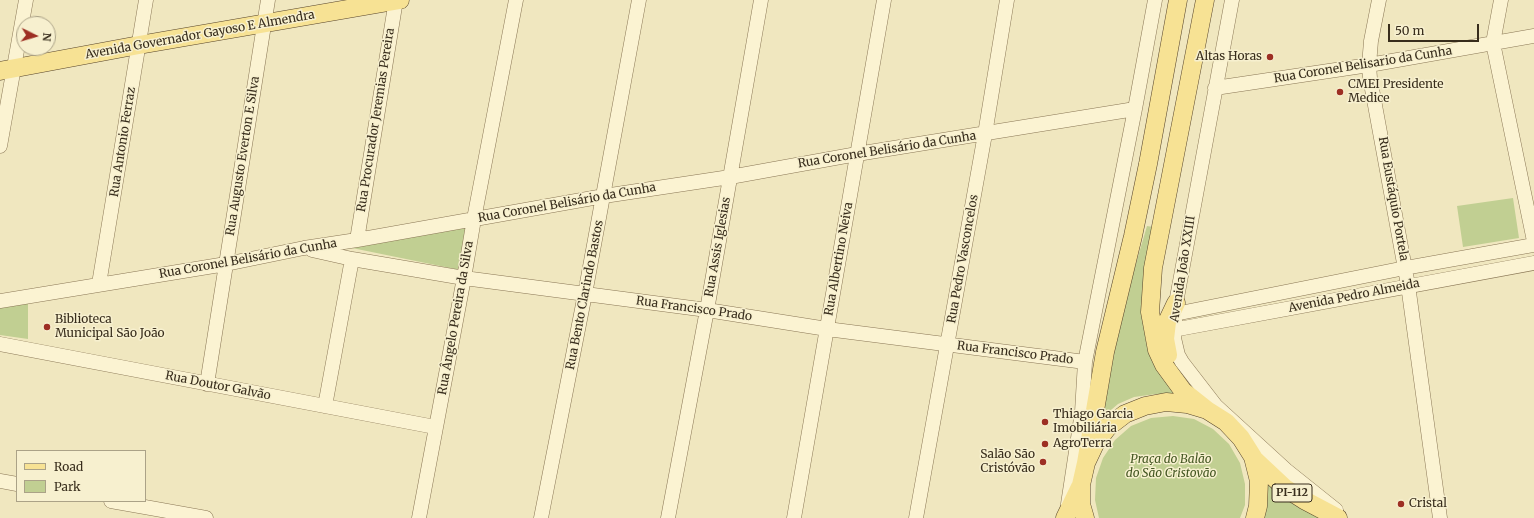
<!DOCTYPE html>
<html>
<head>
<meta charset="utf-8">
<style>
  body { margin:0 }
  #map { position:relative; width:1534px; height:518px; overflow:hidden; background:#f0e7bf; font-family:Merriweather,serif }
  canvas { display:block }
  .legend { position:absolute; left:16px; top:450px; width:130px; height:52px; box-sizing:border-box; background:#f7f0cf; border:1px solid #aba287; margin:0; padding:5px 7px; list-style:none; font-size:12px; color:#382d1c }
  .legend li { display:flex; align-items:center; gap:8px; height:20px }
  .legend b { width:20px; border:1px solid #aba287 }
  .north { position:absolute; left:16px; top:16px; width:40px; height:40px; box-sizing:border-box; background:#f7f0cf; border:1px solid #aba287; border-radius:50%; rotate:95deg; font-size:11px; font-weight:700; line-height:16px; text-align:center; color:#382d1c }
  .north::after { content:''; display:block; margin:auto; width:14px; height:18px; background:#9d2f23; clip-path:polygon(50% 0,100% 100%,50% 72%,0 100%) }
  .scale { position:absolute; left:1388px; top:24px; width:91px; height:18px; box-sizing:border-box; border:2px solid #382d1c; border-top:0; padding-left:5px; font-size:12px; line-height:14px; white-space:nowrap; color:#382d1c; -webkit-text-stroke:3px #f7f0cf; paint-order:stroke }
</style>
</head>
<body>
<div id="map">
<canvas width="1534" height="518"></canvas>
<ul class="legend">
<li><b style="height:5px;background:#f7e294"></b>Road</li>
<li><b style="height:11px;background:#c1cf92"></b>Park</li>
</ul>
<div class="north">N</div>
<div class="scale">50 m</div>
</div>
<script>
const c = document.querySelector('canvas').getContext('2d');
c.lineJoin = 'round';
function paint(path, color) {
  c.fillStyle = color;
  c.fill(path, 'evenodd');
}
function shape(rows) {
  const path = new Path2D();
  for (const r of rows) {
    path.moveTo(r[0], r[1]);
    for (let i = 2; i < r.length; i += 2) path.lineTo(r[i], r[i + 1]);
  }
  return path;
}
function trace(path, color, width, dash) {
  c.strokeStyle = color;
  c.lineWidth = width;
  c.lineCap = dash ? 'butt' : 'round';
  c.setLineDash(dash || []);
  c.stroke(path);
}
function write(font, color, halo, rows, align = 'center') {
  c.font = font + ' Merriweather,serif';
  c.lineWidth = 3;
  c.setLineDash([]);
  c.textBaseline = 'middle';
  c.strokeStyle = halo;
  c.fillStyle = color;
  for (const [text, x, y, turn = 0] of rows) {
    c.save();
    c.translate(x, y);
    c.rotate((+turn || 0) * Math.PI / 180);
    c.textAlign = isNaN(turn) ? turn : align;
    if (halo) c.strokeText(text, 0, 0);
    c.fillText(text, 0, 0);
    c.restore();
  }
}
const green = shape([
  [1513,198,1519,238,1463,247,1457,206],
  [470,223,460,270,352,248],
  [1147,226,1153,227,1146,267,1145,338,1174,394,1156,394,1134,397,1118,404,1098,421,1109,355],
  [28,302,28,339,0,335,0,306],
  [1173,416,1194,419,1213,429,1229,444,1240,463,1245,484,1245,505,1240,518,1099,518,1095,500,1096,478,1103,458,1115,440,1131,426,1151,418],
  [1266,484,1324,518,1262,518]
]);
const minor = shape([
  [1232,0,1176,303,1174,338,1178,355,1182,362,1216,406,1286,470,1336,510],
  [1379,0,1371,41,1369,65,1370,78,1408,285,1440,518],
  [1501,0,1493,43,1534,241],
  [1215,88,1369,65,1534,36],
  [0,146,26,0],
  [357,240,396,0],
  [312,250,352,259,464,278,707,310,827,329,1085,362],
  [99,284,146,0],
  [0,301,226,264,304,248,357,240,604,196,730,177,857,154,1135,109],
  [1175,314,1405,268,1534,245],
  [1173,330,1534,263],
  [0,344,435,427],
  [207,384,268,0],
  [325,406,352,259],
  [0,481,17,484],
  [111,501,206,518],
  [1068,504,1082,412,1085,362,1135,109,1155,0],
  [419,518,464,278,474,219,516,0],
  [541,518,585,294,639,0],
  [668,518,707,310,761,0],
  [794,518,884,0],
  [916,518,985,134,1007,0]
]);
const major = shape([
  [1205,0,1153,268,1150,312,1157,350,1164,365,1183,391,1207,410],
  [0,71,139,45,400,0],
  [1168,355,1165,339,1167,322,1176,303],
  [1253,458,1285,488,1304,500,1338,518],
  [1086,463,1105,352,1133,236,1148,164,1178,0],
  [1065,518,1080,487],
  [1085,518,1081,504,1081,485,1086,463,1095,444,1108,427,1125,414,1145,406,1166,402,1187,404,1207,410,1226,422,1241,438,1253,457,1259,481,1258,506,1255,518]
]);
const markers = [
  [1270,57,4,"#9d2f23"],
  [1340,92,4,"#9d2f23"],
  [47,327,4,"#9d2f23"],
  [1045,422,4,"#9d2f23"],
  [1045,444,4,"#9d2f23"],
  [1043,462,4,"#9d2f23"],
  [1401,504,4,"#9d2f23"]
];
const shields = [
  [1292,493,40]
];
const shieldNames = [
  ["PI-112",1292,493]
];
const streetNames = [
  ["Avenida Governador Gayoso E Almendra",200,35,-10],
  ["Rua Coronel Belisario da Cunha",1363,65,-9],
  ["Rua Procurador Jeremias Pereira",376,120,-81],
  ["Rua Antonio Ferraz",123,142,-81],
  ["Rua Coronel Belisário da Cunha",887,150,-9],
  ["Rua Augusto Everton E Silva",243,156,-81],
  ["Rua Eustáquio Portela",1393,199,80],
  ["Rua Coronel Belisário da Cunha",567,203,-10],
  ["Rua Assis Iglesias",718,247,-80],
  ["Rua Coronel Belisário da Cunha",248,259,-10],
  ["Rua Albertino Neiva",839,259,-80],
  ["Rua Pedro Vasconcelos",963,259,-80],
  ["Avenida João XXIII",1183,269,-81],
  ["Rua Bento Clarindo Bastos",585,295,-79],
  ["Avenida Pedro Almeida",1354,296,-11],
  ["Rua Francisco Prado",694,309,8],
  ["Rua Ângelo Pereira da Silva",456,318,-80],
  ["Rua Francisco Prado",1015,353,7],
  ["Rua Doutor Galvão",218,386,11]
];
const poiNames = [
  ["Altas Horas",1262,57,"right"],
  ["CMEI Presidente",1348,85],
  ["Medice",1348,99],
  ["Biblioteca",55,320],
  ["Municipal São João",55,334],
  ["Thiago Garcia",1053,415],
  ["Imobiliária",1053,429],
  ["AgroTerra",1053,444],
  ["Salão São",1035,455,"right"],
  ["Cristóvão",1035,469,"right"],
  ["Cristal",1409,504]
];
const parkNames = [
  ["Praça do Balão",1171,460],
  ["do São Cristovão",1171,474]
];
paint(green, '#c1cf92');
trace(minor, '#8a7756', 15);
trace(major, '#57442b', 19);
trace(minor, '#fbf3d2', 14);
trace(major, '#f7e294', 18);
for (const [x, y, r, color] of markers) {
  const dot = new Path2D();
  dot.arc(x, y, r, 0, 2 * Math.PI);
  c.fillStyle = color;
  c.fill(dot);
  trace(dot, '#f7f0cf', 1.5);
}
for (const [x, y, w] of shields) {
  const box = new Path2D();
  box.roundRect(x - w / 2, y - 9, w, 18, 3);
  c.fillStyle = '#f7f0cf';
  c.fill(box);
  trace(box, '#382d1c', 1);
}
write('bold 11px', '#382d1c', null, shieldNames);
write('12px', '#382d1c', '#f7f0cf', streetNames);
write('12px', '#382d1c', '#f7f0cf', poiNames, 'left');
write('italic 12px', '#435621', '#f7f0cf', parkNames);
</script>
</body>
</html>
